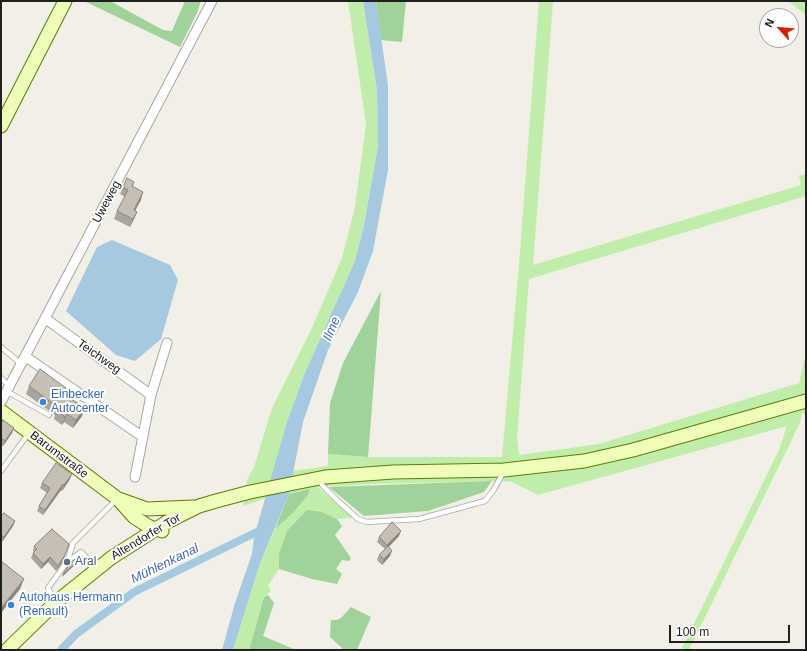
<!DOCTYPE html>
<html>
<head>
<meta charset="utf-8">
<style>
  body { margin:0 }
  #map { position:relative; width:807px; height:651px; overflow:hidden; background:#f1efe6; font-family:Helvetica,sans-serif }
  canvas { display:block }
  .frame { position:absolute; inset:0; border:2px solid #202020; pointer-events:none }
  .north { position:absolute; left:759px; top:8px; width:40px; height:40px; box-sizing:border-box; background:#fff; border:1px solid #a6a6a6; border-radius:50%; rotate:297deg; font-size:11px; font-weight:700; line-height:16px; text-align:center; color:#202020 }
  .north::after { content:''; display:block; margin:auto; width:14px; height:18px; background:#d02200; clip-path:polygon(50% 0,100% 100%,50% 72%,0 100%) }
  .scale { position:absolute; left:669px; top:625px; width:121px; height:18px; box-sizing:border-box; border:2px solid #202020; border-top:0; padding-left:5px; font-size:12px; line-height:14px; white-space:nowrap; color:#202020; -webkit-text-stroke:3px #fff; paint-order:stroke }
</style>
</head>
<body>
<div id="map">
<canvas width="807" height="651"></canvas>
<div class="frame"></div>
<div class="north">N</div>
<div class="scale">100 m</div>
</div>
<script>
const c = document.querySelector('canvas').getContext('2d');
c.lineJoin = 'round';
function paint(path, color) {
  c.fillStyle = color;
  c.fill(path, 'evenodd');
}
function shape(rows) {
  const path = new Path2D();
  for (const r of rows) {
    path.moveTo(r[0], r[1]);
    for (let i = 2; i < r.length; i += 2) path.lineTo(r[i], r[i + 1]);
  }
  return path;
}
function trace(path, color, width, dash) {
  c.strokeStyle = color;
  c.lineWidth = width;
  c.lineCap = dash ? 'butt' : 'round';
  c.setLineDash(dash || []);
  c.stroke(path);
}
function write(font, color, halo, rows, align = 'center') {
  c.font = font + ' Helvetica,sans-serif';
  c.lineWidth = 4;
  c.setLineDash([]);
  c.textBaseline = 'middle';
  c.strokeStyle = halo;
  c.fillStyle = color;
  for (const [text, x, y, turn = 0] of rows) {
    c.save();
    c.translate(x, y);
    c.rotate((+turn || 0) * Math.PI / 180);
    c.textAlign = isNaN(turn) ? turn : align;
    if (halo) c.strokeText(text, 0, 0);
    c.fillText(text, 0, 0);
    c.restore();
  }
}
const grass = shape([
  [348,1,363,1,377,90,378,146,364,224,355,261,304,375,287,422,267,498,243,506,247,480,254,467,272,408,312,328,342,258,355,207,366,124],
  [539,1,553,1,533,265,801,185,799,176,806,174,806,196,529,279,517,439,519,455,599,444,799,383,806,353,806,413,802,414,800,423,689,650,681,650,779,450,787,426,538,495,512,482,502,481,370,484,318,487,353,518,337,519,322,512,279,554,279,569,268,586,271,591,264,597,249,650,233,650,260,563,275,529,292,514,308,495,310,489,289,494,292,471,328,466,328,454,368,457,502,457,519,264],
  [788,1,806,1,806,15]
]);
const forest = shape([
  [84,1,110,1,163,30,172,31,185,1,201,1,197,13,180,47],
  [376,1,406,1,402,42,381,40],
  [381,291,368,457,328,454,330,403,343,363],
  [492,481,484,492,428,511,364,516,329,487],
  [310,489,308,495,292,514,275,529,289,494],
  [307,510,322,512,337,519,342,526,335,535,351,558,349,561,342,560,336,569,342,574,337,584,312,579,279,569,279,554,287,531],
  [268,595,274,603,263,636,296,650,249,650,264,597],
  [351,607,371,617,357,650,344,650,330,637,331,620,337,620,341,618]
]);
const water = shape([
  [363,1,376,1,388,86,388,170,373,251,358,292,328,350,303,422,289,494,260,563,233,650,222,650,235,603,252,554,254,537,287,422,304,375,355,261,364,225,378,146,377,90],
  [112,240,170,265,178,280,161,339,135,361,116,355,66,311,97,247]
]);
const canal = shape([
  [61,650,76,634,134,592,265,528]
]);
const service = shape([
  [1,347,21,364],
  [1,378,9,386],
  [8,392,49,415],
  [1,471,29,433],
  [320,480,322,485,339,502,358,519,367,522,419,519,485,501,493,491,504,471],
  [67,562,73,543,116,500],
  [55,602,48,588,67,562,81,552,97,568]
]);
const minor = shape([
  [46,319,151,395],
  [26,357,143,437],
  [1,402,212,1],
  [135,477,151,395,167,343]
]);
const secondary = shape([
  [1,126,65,1],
  [1,411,118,499,134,517,148,526,162,531],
  [119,499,147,509,193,507],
  [7,650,55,603,111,558,167,522,199,506,216,501,250,492,325,477,393,472,504,470,584,461,633,450,806,401]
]);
const wall = shape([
  [134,182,133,186,141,200,135,210,137,212,134,219,130,227,114,219,117,211,125,197,120,194,123,187],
  [29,386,66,388,64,394,82,416,73,428,64,422,62,425,54,419,55,415,26,394],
  [1,423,14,428,12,433,3,446,1,445],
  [70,479,62,491,61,490,43,515,37,511,39,506,47,493,40,488,42,483],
  [1,516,15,521,13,526,2,542,1,542],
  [399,536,388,547,390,556,382,565,377,560,379,555,385,549,377,542,379,537],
  [34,546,64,560,56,571,48,562,41,569,31,558,33,553,34,552,33,551]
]);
const shadedWall = shape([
  [143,192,141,200,131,218,134,210],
  [137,212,134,219,130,227,133,219],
  [85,408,82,416,73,428,76,420],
  [67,414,64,422,62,425,65,417],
  [14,428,12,433,3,446,5,441],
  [72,474,70,479,62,491,64,485],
  [63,484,61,490,43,515,45,510],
  [15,521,13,526,2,542,4,537],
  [401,531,399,536,386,550,387,545],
  [392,551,390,556,382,565,384,559],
  [65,555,64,560,56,571,58,566],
  [50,557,48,562,41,569,43,564],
  [80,559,79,561,62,577,63,574],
  [24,579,20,589,1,613,1,608]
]);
const building = shape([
  [127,178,134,182,132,186,143,192,134,210,137,212,133,219,117,211,128,190,123,187,127,178],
  [40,369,66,388,62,393,85,408,76,420,67,414,65,417,57,411,59,408,29,386,40,369],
  [3,420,14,428,5,441,1,438,1,423,3,420],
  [56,463,72,474,64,485,63,484,45,510,39,506,50,488,42,483,56,463],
  [4,513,15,521,4,537,1,535,1,516,4,513],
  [392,522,401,531,387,545,379,537,392,522],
  [52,529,69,544,65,555,58,566,50,557,43,564,33,553,37,549,34,546,52,529],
  [388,546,392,551,384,559,379,555,388,546],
  [78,557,80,559,63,574,71,562,78,557],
  [1,561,24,579,1,608,1,561]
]);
const markers = [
  [43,402,4,"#3f7fe0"],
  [67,562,4,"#5c6f8a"],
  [11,605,4,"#3f7fe0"]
];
const streetNames = [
  ["Uweweg",107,202,-62],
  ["Teichweg",99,357,35],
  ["Barumstraße",59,455,37],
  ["Altendorfer Tor",146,537,-31]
];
const shopNames = [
  ["Einbecker",51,395],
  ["Autocenter",51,409],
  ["Autohaus Hermann",19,598],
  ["(Renault)",19,612]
];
const serviceNames = [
  ["Aral",75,562]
];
const waterNames = [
  ["Ilme",332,329,-67],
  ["Mühlenkanal",165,564,-26]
];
paint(grass, '#c0eeaa');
paint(forest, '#a0d399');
paint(water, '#a4c9e1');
trace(canal, '#a4c9e1', 8);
trace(service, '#a7a7a7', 6);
trace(minor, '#a7a7a7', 11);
trace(secondary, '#5c7e00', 15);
trace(service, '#fff', 4.5);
trace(minor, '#fff', 9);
trace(secondary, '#eefdb8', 13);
paint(wall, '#aaa49c');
paint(shadedWall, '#8b867f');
paint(building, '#c6bfb5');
trace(building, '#8b867f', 1);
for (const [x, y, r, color] of markers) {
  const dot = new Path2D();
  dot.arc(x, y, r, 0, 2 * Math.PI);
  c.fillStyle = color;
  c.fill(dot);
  trace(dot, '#fff', 1.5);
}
write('12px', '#202020', '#fff', streetNames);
write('12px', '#366cbe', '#fff', shopNames, 'left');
write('12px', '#4e5e75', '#fff', serviceNames, 'left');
write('italic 13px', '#466cb6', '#fff', waterNames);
</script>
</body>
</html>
